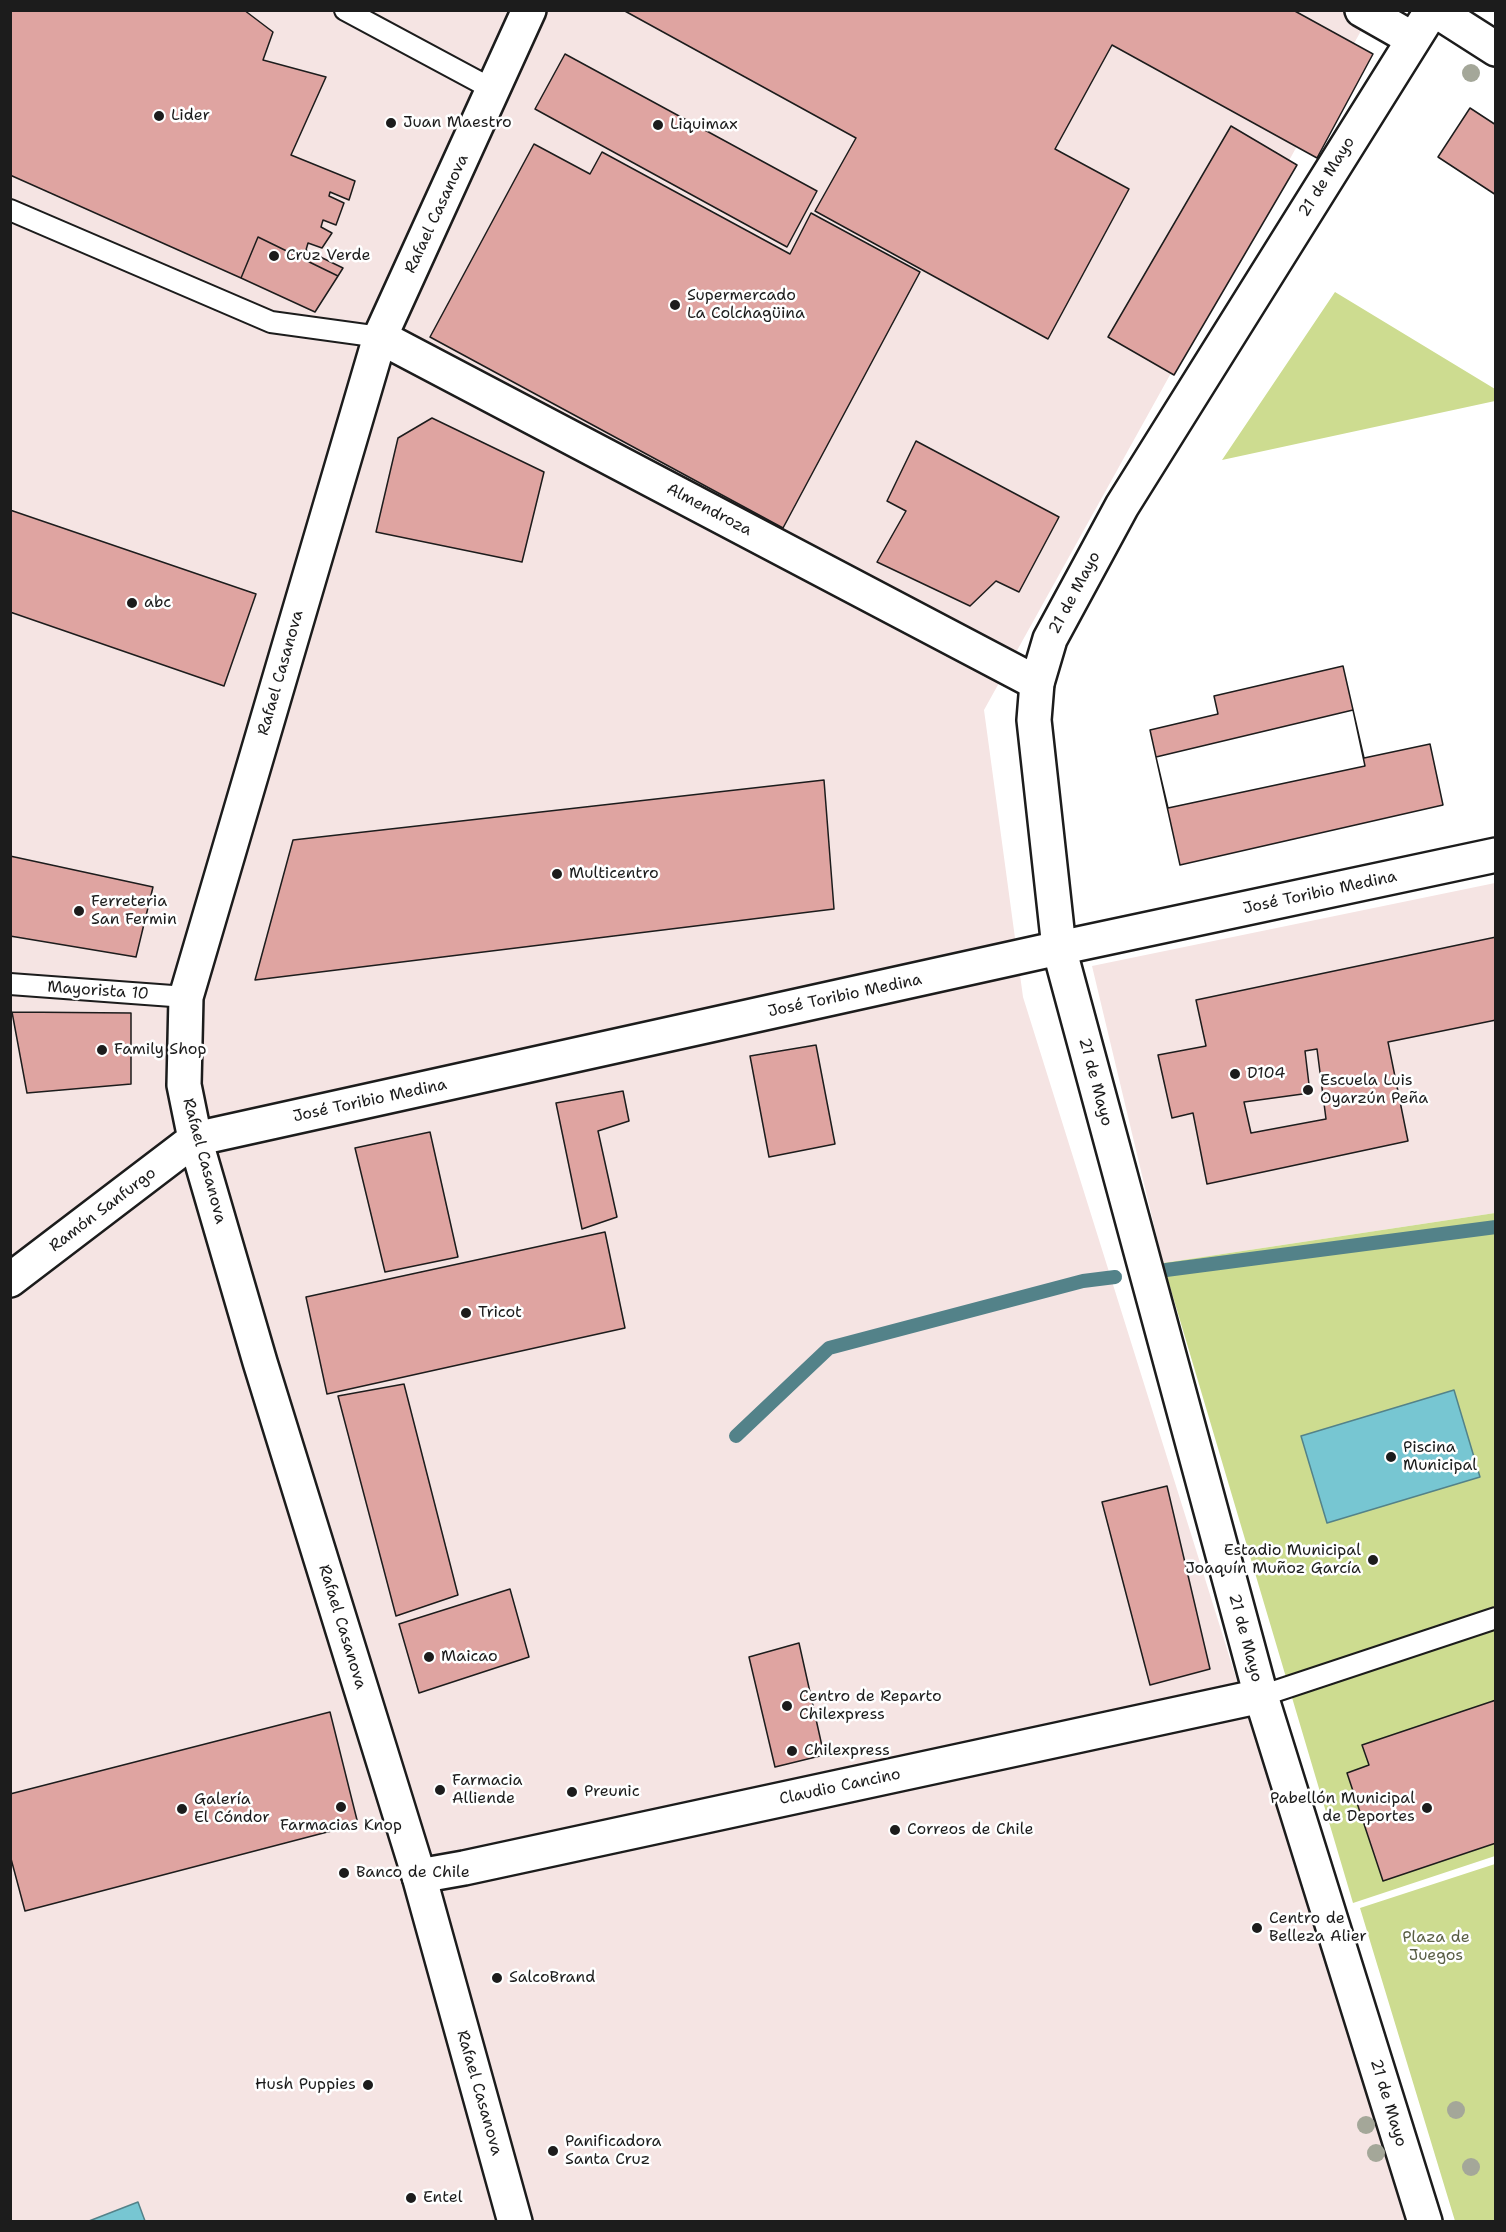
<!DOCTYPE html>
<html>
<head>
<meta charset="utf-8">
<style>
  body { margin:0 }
  #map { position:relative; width:1506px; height:2232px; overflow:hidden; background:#fff; font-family:"Shantell Sans",sans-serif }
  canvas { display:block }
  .frame { position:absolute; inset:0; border:12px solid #1c1c1c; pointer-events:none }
</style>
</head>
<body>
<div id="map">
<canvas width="1506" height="2232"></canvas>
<div class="frame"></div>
</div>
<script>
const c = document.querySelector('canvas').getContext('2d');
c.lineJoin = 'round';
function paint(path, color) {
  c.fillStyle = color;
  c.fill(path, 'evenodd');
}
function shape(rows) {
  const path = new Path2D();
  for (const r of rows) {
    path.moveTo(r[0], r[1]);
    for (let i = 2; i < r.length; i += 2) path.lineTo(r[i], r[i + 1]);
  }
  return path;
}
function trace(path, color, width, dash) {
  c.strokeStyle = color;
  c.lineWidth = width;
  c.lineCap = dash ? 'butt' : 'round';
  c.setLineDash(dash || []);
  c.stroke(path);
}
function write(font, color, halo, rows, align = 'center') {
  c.font = font + ' "Shantell Sans",sans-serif';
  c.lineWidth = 5;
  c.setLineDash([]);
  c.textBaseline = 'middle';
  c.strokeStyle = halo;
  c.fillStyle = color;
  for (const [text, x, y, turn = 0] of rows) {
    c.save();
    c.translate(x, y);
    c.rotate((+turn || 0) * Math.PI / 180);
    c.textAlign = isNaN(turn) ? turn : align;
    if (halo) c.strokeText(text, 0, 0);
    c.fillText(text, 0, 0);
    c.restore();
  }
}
const built = shape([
  [11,11,1372,11,984,710,1023,997,1406,2221,11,2222],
  [1495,883,1495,1213,1163,1263,1092,966]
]);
const green = shape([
  [1335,292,1495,389,1495,401,1222,460],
  [1495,1213,1495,1856,1353,1903,1163,1263],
  [1495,1864,1495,2221,1455,2221,1360,1908]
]);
const water = shape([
  [1454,1390,1480,1477,1327,1523,1301,1436,1454,1390],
  [138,2202,145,2221,89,2221,138,2202]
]);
const stream = shape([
  [1166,1270,1496,1227],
  [736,1436,829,1348,1083,1281,1115,1277]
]);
const building = shape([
  [10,10,244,10,273,32,263,60,326,77,291,155,355,181,349,200,330,192,329,196,344,203,336,225,323,220,321,227,332,233,322,248,308,243,306,250,343,268,338,276,258,237,241,278,10,175,10,10],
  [623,10,1293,10,1373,54,1317,158,1112,45,1055,149,1129,189,1048,339,815,211,856,138,623,10],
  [565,54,817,191,787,247,535,109,565,54],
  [1470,108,1496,125,1496,195,1438,157,1470,108],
  [1231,126,1297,165,1174,375,1108,337,1231,126],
  [534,144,590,174,602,152,790,254,811,213,920,272,783,528,430,337,534,144],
  [258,237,338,276,315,312,241,278,258,237],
  [432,418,544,472,522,562,376,532,398,438,432,418],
  [916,441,1059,517,1019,592,996,581,970,606,877,562,906,511,887,501,916,441],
  [10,510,256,594,224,686,10,612,10,510],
  [1343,666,1364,758,1430,744,1443,805,1180,865,1150,730,1218,714,1214,696,1343,666],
  [1353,710,1365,766,1168,808,1156,757,1353,710],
  [824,780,834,909,255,980,293,840,824,780],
  [10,856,153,887,136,957,10,936,10,856],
  [1496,937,1496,1020,1388,1042,1408,1141,1207,1184,1193,1113,1172,1118,1158,1055,1206,1046,1196,1000,1496,937],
  [1317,1049,1326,1119,1251,1133,1244,1102,1310,1093,1305,1051,1317,1049],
  [12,1012,131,1013,131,1084,27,1093,12,1012],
  [816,1045,835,1144,769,1157,750,1056,816,1045],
  [623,1091,629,1121,598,1131,617,1217,582,1229,556,1103,623,1091],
  [430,1132,458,1257,385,1272,355,1148,430,1132],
  [605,1232,625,1328,327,1394,306,1297,605,1232],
  [404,1384,458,1595,396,1616,338,1396,404,1384],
  [1167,1486,1210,1669,1150,1685,1102,1502,1167,1486],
  [510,1589,529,1657,419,1693,399,1624,510,1589],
  [799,1643,824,1755,775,1767,749,1657,799,1643],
  [1496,1700,1496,1843,1383,1881,1347,1773,1369,1765,1362,1745,1496,1700],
  [330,1712,358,1824,25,1911,10,1855,10,1794,330,1712]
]);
const service = shape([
  [345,10,494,90],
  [10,210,271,322,380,337],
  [10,984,186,997],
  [1261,1696,1496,1618]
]);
const minor = shape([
  [1362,10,1413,39],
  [1435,10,1496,49],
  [380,337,1037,683],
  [419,1876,464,1868,1261,1696]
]);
const tertiary = shape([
  [195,1139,1059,948,1496,855]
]);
const secondary = shape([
  [195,1139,260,1362,419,1876,515,2222]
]);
const primary = shape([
  [10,1280,195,1139,184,1085,186,997,380,337,529,10],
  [1425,2222,1261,1696,1059,948,1034,720,1037,683,1050,639,1122,506,1432,10]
]);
const trees = [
  [1471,73],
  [1456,2110],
  [1366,2125],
  [1376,2153],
  [1471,2167]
];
const markers = [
  [159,116,6,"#1c1c1c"],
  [391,123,6,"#1c1c1c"],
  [658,125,6,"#1c1c1c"],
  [274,256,6,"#1c1c1c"],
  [675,305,6,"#1c1c1c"],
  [132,603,6,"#1c1c1c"],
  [557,874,6,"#1c1c1c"],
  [79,911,6,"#1c1c1c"],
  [102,1050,6,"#1c1c1c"],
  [1235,1074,6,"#1c1c1c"],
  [1308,1090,6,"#1c1c1c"],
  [466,1313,6,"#1c1c1c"],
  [1391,1457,6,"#1c1c1c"],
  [1373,1560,6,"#1c1c1c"],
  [429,1657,6,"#1c1c1c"],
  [787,1706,6,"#1c1c1c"],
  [792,1751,6,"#1c1c1c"],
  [440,1790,6,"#1c1c1c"],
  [572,1792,6,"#1c1c1c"],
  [341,1807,6,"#1c1c1c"],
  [1427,1808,6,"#1c1c1c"],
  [182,1809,6,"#1c1c1c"],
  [895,1830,6,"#1c1c1c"],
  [344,1873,6,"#1c1c1c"],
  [1257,1928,6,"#1c1c1c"],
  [497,1978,6,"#1c1c1c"],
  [368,2085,6,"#1c1c1c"],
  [553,2151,6,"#1c1c1c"],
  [411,2198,6,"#1c1c1c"]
];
const poiNames = [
  ["Lider",171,116],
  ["Juan Maestro",403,123],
  ["Liquimax",670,125],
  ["Cruz Verde",286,256],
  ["Supermercado",687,296],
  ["La Colchagüina",687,314],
  ["abc",144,603],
  ["Multicentro",569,874],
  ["Ferreteria",91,902],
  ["San Fermin",91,920],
  ["Family Shop",114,1050],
  ["D104",1247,1074],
  ["Escuela Luis",1320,1081],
  ["Oyarzún Peña",1320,1099],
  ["Tricot",478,1313],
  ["Piscina",1403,1448],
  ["Municipal",1403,1466],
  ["Estadio Municipal",1361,1551,"right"],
  ["Joaquín Muñoz García",1361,1569,"right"],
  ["Maicao",441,1657],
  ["Centro de Reparto",799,1697],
  ["Chilexpress",799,1715],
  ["Chilexpress",804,1751],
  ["Farmacia",452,1781],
  ["Alliende",452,1799],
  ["Preunic",584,1792],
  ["Pabellón Municipal",1415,1799,"right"],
  ["de Deportes",1415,1817,"right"],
  ["Galería",194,1800],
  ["El Cóndor",194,1818],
  ["Farmacias Knop",341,1826,"center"],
  ["Correos de Chile",907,1830],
  ["Banco de Chile",356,1873],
  ["Centro de",1269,1919],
  ["Belleza Alier",1269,1937],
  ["SalcoBrand",509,1978],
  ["Hush Puppies",356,2085,"right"],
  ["Panificadora",565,2142],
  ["Santa Cruz",565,2160],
  ["Entel",423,2198]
];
const streetNames = [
  ["21 de Mayo",1327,177,-58],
  ["Rafael Casanova",437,214,-65],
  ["Almendroza",709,510,28],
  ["21 de Mayo",1075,593,-62],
  ["Rafael Casanova",281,673,-74],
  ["José Toribio Medina",1320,893,-12],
  ["Mayorista 10",98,991,4],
  ["José Toribio Medina",845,996,-12],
  ["21 de Mayo",1095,1082,75],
  ["José Toribio Medina",370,1101,-12],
  ["Rafael Casanova",204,1161,75],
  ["Ramón Sanfurgo",103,1210,-37],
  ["Rafael Casanova",342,1627,73],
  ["21 de Mayo",1245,1638,75],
  ["Claudio Cancino",840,1787,-12],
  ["Rafael Casanova",479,2093,74],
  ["21 de Mayo",1388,2103,73]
];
const parkNames = [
  ["Plaza de",1436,1938],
  ["Juegos",1436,1956]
];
paint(built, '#f5e4e3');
paint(green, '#cddc90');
paint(water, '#77c6d2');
trace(water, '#538289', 1.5);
trace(stream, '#538289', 14);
paint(building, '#dfa4a1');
trace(building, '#1c1c1c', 1.5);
trace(service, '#1c1c1c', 24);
trace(minor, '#1c1c1c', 38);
trace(tertiary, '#1c1c1c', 38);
trace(secondary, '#1c1c1c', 38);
trace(primary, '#1c1c1c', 38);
trace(service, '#fff', 20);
trace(minor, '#fff', 33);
trace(tertiary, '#fff', 33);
trace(secondary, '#fff', 33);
trace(primary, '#fff', 33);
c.fillStyle = '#a4a799';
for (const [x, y] of trees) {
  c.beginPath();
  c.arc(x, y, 9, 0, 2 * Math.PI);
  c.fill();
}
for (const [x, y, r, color] of markers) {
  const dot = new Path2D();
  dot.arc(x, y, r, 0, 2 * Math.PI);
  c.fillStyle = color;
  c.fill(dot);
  trace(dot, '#fff', 2);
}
write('16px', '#1c1c1c', '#fff', poiNames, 'left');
write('16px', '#1c1c1c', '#fff', streetNames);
write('16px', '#5a5f45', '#fff', parkNames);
</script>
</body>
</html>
